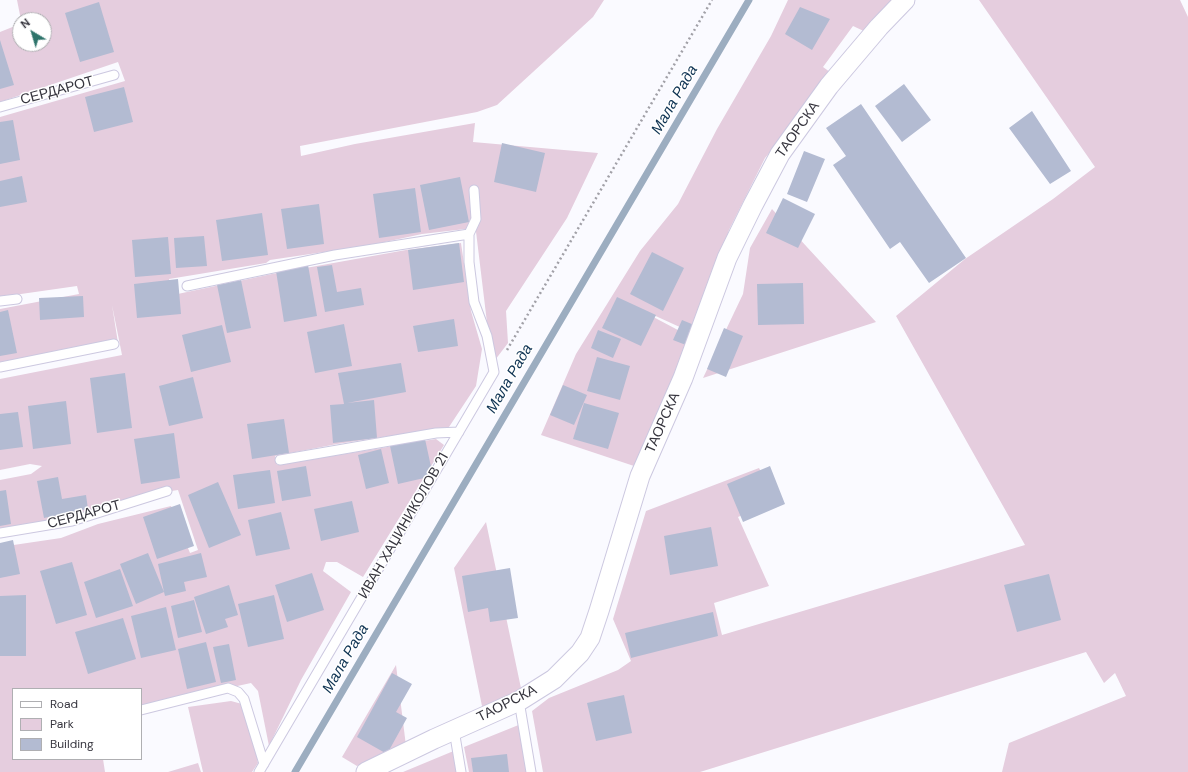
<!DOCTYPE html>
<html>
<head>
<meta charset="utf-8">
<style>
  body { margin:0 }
  #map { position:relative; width:1188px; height:772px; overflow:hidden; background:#fafaff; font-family:"DM Sans",sans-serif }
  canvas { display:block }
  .legend { position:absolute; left:12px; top:688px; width:130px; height:72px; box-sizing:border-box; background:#fff; border:1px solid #afafb2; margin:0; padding:5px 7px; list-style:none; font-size:12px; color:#37363f }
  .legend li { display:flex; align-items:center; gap:8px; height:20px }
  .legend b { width:20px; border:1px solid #afafb2 }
  .north { position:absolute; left:12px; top:12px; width:40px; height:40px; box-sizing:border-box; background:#fff; border:1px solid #afafb2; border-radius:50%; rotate:322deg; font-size:11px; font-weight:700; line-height:16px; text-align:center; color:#37363f }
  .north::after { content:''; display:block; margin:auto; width:14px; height:18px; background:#2e746b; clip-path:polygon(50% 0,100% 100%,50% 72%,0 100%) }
</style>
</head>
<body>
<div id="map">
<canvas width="1188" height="772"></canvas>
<ul class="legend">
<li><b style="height:5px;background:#fff"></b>Road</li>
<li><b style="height:11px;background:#e5cdde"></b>Park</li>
<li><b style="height:11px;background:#b3bbd2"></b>Building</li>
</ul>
<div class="north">N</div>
</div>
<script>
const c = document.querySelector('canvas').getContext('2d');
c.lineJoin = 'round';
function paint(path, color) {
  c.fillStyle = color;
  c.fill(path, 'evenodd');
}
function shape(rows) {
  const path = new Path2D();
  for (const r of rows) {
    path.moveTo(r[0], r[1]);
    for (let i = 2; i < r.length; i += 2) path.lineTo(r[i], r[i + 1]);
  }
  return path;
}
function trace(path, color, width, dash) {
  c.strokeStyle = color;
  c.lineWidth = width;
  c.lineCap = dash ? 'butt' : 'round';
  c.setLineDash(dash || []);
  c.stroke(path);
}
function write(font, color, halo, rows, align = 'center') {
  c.font = font + ' "DM Sans",sans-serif';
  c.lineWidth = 3;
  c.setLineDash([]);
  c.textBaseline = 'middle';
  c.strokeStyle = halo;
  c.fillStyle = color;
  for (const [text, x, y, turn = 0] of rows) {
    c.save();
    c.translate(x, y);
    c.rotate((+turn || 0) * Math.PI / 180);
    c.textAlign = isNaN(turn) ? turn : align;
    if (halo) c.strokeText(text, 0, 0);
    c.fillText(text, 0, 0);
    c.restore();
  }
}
const green = shape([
  [17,0,604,0,593,17,497,105,477,112,300,146,301,156,355,144,475,123,473,142,598,153,567,218,506,311,508,343,492,364,474,215,474,228,422,234,371,245,270,260,266,263,169,279,173,295,272,274,406,250,461,243,471,311,482,349,476,386,449,427,337,444,275,456,277,465,436,439,444,445,363,577,337,562,326,562,323,571,351,592,301,680,269,746,258,691,251,683,141,707,141,689,13,689,13,759,103,759,105,772,0,772,0,547,61,538,98,524,171,506,190,553,198,550,178,490,131,497,100,511,0,532,0,480,31,474,42,466,30,464,0,470,0,379,122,355,112,305,118,343,0,367,0,309,79,294,77,286,0,297,0,117,125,81,118,62,0,102,0,32,20,24,20,44,44,44,44,20,21,20],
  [788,0,899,0,868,33,853,26,823,67,834,75,765,158,729,230,695,334,625,302,693,338,637,467,541,435,576,354,640,251,678,204,717,129,771,36],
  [979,0,1180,0,1188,17,1188,772,1002,772,1009,743,1126,696,1115,673,1104,683,1086,652,700,772,543,772,532,711,549,698,618,670,631,661,613,619,646,511,759,468,776,500,738,517,769,586,714,603,722,635,1025,545,896,316,965,259,1053,199,1095,167],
  [772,209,876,322,703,378,743,294,750,248],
  [486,522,522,693,483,711,454,568],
  [396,665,406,746,357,766,342,757],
  [231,701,242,704,248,713,258,763,252,772,203,772,188,707],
  [521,724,529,772,469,772,464,747],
  [456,750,459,772,403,772],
  [198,763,201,772,168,772]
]);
const stream = shape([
  [295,772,749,0]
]);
const building = shape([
  [99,2,114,52,80,62,65,13],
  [800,7,830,19,812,50,785,34],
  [0,40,14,85,0,89],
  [904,84,931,120,902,142,875,106],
  [124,87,133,122,94,132,85,97],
  [861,104,966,258,929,283,900,242,890,249,833,165,846,156,826,128],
  [1032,111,1071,171,1050,184,1009,128],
  [13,120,20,160,0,164,0,122],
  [502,143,545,153,536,192,494,182],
  [804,151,825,159,807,202,787,194],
  [22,176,27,202,0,207,0,181],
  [460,177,469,222,429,230,420,185],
  [415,188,421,232,379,238,373,194],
  [783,198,815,214,798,248,766,233],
  [319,204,324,244,287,249,281,209],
  [262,213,268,255,222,261,216,220],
  [204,236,207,266,176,268,174,238],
  [168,237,171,274,135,277,132,240],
  [459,243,464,282,413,290,408,250],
  [652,252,684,268,663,311,630,294],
  [308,265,317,316,284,322,276,271],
  [332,265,337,292,361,288,364,305,325,312,317,267],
  [178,279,181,314,137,318,134,284],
  [241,280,251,328,227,333,217,285],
  [803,283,804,324,758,325,757,284],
  [83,296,84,317,40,320,39,298],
  [617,297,656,315,641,346,602,328],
  [8,310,17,353,0,356,0,312],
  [454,319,458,346,418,352,413,326],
  [682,320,699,327,691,347,673,340],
  [344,324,352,366,315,373,307,332],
  [222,325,231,362,191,372,182,335],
  [724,328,743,336,726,377,707,369],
  [598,330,621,339,613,358,591,348],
  [597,357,630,366,620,400,587,391],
  [401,363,406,392,347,403,374,400,377,438,333,443,330,405,344,404,338,373],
  [125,373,132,428,97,433,90,378],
  [193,377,203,418,169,426,159,386],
  [563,385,587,395,574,425,550,415],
  [66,401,71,444,33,449,28,406],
  [584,403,619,413,608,449,573,439],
  [18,412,23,447,0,450,0,414],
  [284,419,289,453,252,459,247,424],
  [174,433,180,478,141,484,134,439],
  [425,439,433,476,398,484,390,446],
  [381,449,389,483,366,489,358,455],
  [306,466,311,496,282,501,277,471],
  [770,466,785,504,743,522,727,484],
  [270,470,275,503,238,509,233,475],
  [58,477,62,499,86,495,88,509,44,518,37,481],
  [218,482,241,535,209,548,188,495],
  [6,490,11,524,0,526,0,491],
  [352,501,359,532,321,541,314,509],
  [180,504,194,546,157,559,143,517],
  [281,512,290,549,256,556,248,520],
  [711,527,718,566,670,575,664,536],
  [13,540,20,574,0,578,0,543],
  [148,553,164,592,158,564,201,553,207,577,184,582,186,591,165,596,164,592,136,604,120,564],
  [72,562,87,615,56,624,40,571],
  [510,568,518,618,490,622,488,608,468,612,462,576],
  [120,569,133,606,96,618,84,582],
  [312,573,324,610,287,622,275,585],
  [1049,574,1061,620,1017,632,1004,585],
  [229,585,238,615,225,619,228,627,206,634,194,597],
  [26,595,26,656,0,656,0,596],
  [274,595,284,639,248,647,238,604],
  [194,600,202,632,178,638,171,606],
  [166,607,176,650,141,658,131,616],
  [713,612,718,636,631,658,625,633],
  [123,618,136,659,88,674,75,632],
  [206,642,216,682,187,689,178,649],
  [229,644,236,680,221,683,213,647],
  [392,673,412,684,396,712,407,718,387,754,357,737],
  [624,695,632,733,596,741,587,703],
  [507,754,509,772,473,772,471,758]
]);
const path = shape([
  [507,350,712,0]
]);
const service = shape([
  [0,107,114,75],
  [187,286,335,255,469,234],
  [0,301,17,299],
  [0,367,114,344],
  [280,460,436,433,459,432],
  [0,533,72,521,167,491],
  [519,701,531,772],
  [141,710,228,688,238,692,244,699,264,764],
  [454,730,461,772],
  [259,772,494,372,487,336,474,302,469,262,469,234,476,219,474,190]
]);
const minor = shape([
  [366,772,434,739,519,701,554,679,580,653,590,638,599,611,640,476,683,378,727,258,753,205,780,154,829,86,879,27,905,0]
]);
const streetNames = [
  ["СЕРДАРОТ",57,91,-15],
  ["ТАОРСКА",798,130,-55],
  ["ТАОРСКА",663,423,-66],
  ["СЕРДАРОТ",84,515,-15],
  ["ИВАН ХАЏИНИКОЛОВ 21",404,526,-60],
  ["ТАОРСКА",507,704,-27]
];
const waterNames = [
  ["Мала Рада",675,100,-60],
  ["Мала Рада",510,379,-60],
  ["Мала Рада",346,659,-60]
];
paint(green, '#e5cdde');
trace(stream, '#9cadc0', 7);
paint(building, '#b3bbd2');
trace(service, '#ccc8e0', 11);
trace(minor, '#ccc8e0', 21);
trace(path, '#a1a0a7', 2.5, [2, 3]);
trace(service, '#fff', 9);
trace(minor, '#fff', 19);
write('14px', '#37363f', '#fff', streetNames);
write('italic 15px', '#0d3252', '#fff', waterNames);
</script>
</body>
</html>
